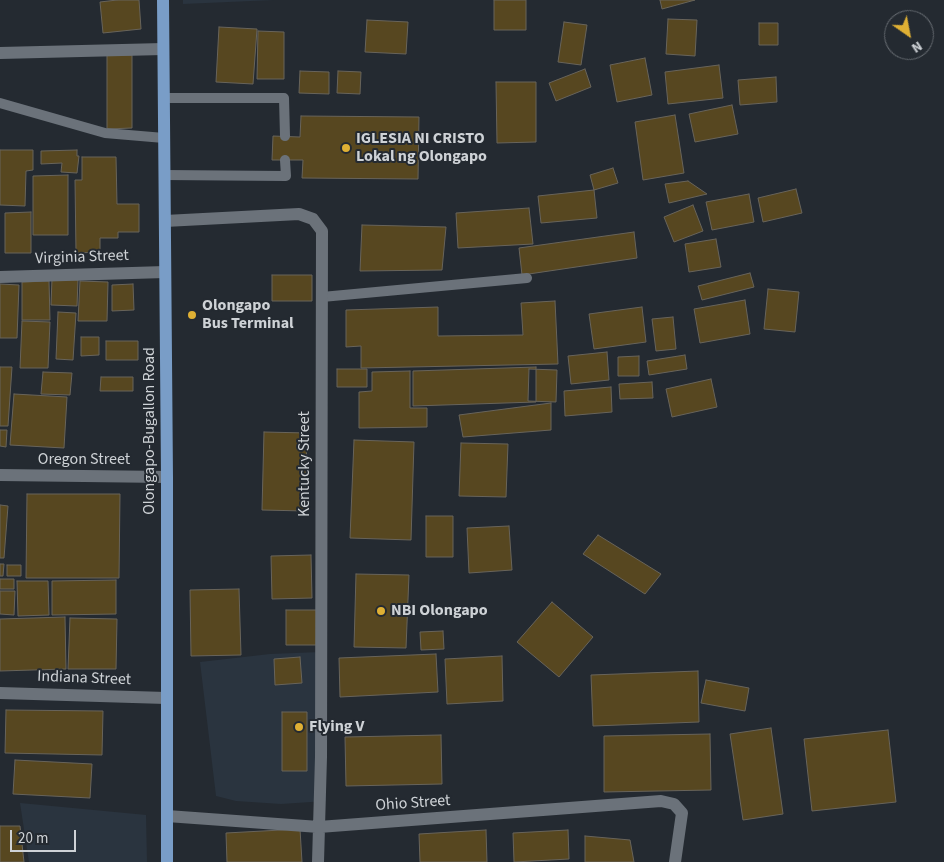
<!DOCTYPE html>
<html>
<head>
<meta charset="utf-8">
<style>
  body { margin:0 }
  #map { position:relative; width:944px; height:862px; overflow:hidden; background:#242a31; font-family:"Source Sans 3",sans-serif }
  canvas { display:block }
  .north { position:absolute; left:884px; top:10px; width:50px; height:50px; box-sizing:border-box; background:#242a31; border:1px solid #686d73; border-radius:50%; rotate:147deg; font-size:14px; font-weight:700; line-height:20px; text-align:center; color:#ced2d6 }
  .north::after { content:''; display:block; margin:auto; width:18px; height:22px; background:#dfb034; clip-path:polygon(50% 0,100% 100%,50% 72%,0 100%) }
  .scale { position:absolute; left:10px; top:830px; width:66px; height:22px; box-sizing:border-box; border:2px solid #ced2d6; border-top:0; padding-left:6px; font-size:15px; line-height:18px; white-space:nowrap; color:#ced2d6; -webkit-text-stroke:4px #242a31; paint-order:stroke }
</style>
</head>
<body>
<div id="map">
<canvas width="944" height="862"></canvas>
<div class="north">N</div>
<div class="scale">20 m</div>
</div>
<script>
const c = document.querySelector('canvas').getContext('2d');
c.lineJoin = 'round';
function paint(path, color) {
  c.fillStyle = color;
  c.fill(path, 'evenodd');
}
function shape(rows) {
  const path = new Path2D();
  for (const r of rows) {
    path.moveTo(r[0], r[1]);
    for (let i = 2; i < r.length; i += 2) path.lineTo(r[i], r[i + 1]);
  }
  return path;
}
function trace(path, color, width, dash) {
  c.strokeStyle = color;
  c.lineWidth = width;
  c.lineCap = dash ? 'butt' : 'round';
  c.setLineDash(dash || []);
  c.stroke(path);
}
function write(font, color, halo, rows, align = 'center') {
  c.font = font + ' "Source Sans 3",sans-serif';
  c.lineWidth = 4;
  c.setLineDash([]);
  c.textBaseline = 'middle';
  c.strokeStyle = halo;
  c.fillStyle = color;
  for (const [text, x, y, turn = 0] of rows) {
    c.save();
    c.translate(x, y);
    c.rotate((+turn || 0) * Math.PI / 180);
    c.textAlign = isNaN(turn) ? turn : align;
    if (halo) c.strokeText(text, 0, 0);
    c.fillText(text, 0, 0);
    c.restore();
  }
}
const built = shape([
  [183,0,274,0,183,4],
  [320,652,326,801,281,804,236,801,216,796,200,662,270,654],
  [20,803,146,815,147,862,29,862]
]);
const building = shape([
  [117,0,139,0,141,29,103,33,100,2,117,0],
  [494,0,526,0,526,30,494,30,494,0],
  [660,0,695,0,662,9,660,0],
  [668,19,697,20,695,56,666,54,668,19],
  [367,20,408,22,406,54,365,52,367,20],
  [564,22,587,25,581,65,558,62,564,22],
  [759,23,778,23,778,45,759,45,759,23],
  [219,27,257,29,253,84,216,82,219,27],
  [258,31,284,32,284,79,257,79,258,31],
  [107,55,132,55,132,128,107,129,107,55],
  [645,58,652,95,617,102,610,65,645,58],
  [719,65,723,98,668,104,665,72,719,65],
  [585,69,591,87,556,101,549,83,585,69],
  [300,71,329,72,329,94,299,93,300,71],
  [338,71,361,72,360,94,337,93,338,71],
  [776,77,777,102,740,105,738,80,776,77],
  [496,82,536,82,536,142,497,143,496,82],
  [732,105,738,134,695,142,689,114,732,105],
  [675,115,684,173,643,180,635,122,675,115],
  [301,116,419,117,418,179,302,178,303,160,272,160,273,136,300,137,301,116],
  [0,150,33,150,33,170,26,171,25,206,0,205,0,150],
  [77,150,77,156,79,156,77,173,61,172,62,163,41,164,41,151,77,150],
  [82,157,116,157,117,204,139,204,139,232,118,232,118,238,100,238,100,252,76,253,75,180,82,180,82,157],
  [613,168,618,183,594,190,590,175,613,168],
  [68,175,68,235,33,235,33,176,68,175],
  [688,181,707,194,669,203,665,184,688,181],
  [796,189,802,213,763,222,758,198,796,189],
  [594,190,597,218,541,223,538,196,594,190],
  [749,194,754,222,712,230,706,202,749,194],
  [693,205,703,231,674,242,664,217,693,205],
  [529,208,533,244,458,248,456,213,529,208],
  [31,212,31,253,5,253,5,213,31,212],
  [362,225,446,227,442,270,360,271,362,225],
  [634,232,637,258,522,275,519,248,634,232],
  [716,239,721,267,689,272,685,244,716,239],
  [750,273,754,287,702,300,698,286,750,273],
  [272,275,312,275,312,301,272,301,272,275],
  [52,279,78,280,77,306,51,305,52,279],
  [49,281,50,320,22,320,22,282,49,281],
  [80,281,108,282,107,321,78,321,80,281],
  [0,284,19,285,17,338,0,338,0,284],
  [133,284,134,310,112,311,112,285,133,284],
  [768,289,799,292,795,332,764,329,768,289],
  [745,300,750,334,700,343,694,309,745,300],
  [555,301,558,364,361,368,361,346,346,347,346,310,438,307,438,336,523,335,521,303,555,301],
  [642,307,646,342,594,349,589,314,642,307],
  [58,312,76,313,73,360,56,359,58,312],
  [673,317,676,349,656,351,652,319,673,317],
  [22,321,50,322,48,368,20,368,22,321],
  [81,337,99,337,99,355,81,356,81,337],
  [106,341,138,341,138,360,106,360,106,341],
  [607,352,609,380,571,384,568,356,607,352],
  [685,355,687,369,649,375,647,361,685,355],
  [639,356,639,376,618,376,618,357,639,356],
  [0,367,12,367,8,426,0,426,0,367],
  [536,367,536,402,413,406,413,371,536,367],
  [337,369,367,369,367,387,337,387,337,369],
  [529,369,557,370,556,402,528,401,529,369],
  [410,371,410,408,427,408,427,427,359,428,359,392,372,391,372,372,410,371],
  [43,372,72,373,70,395,41,394,43,372],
  [101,377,133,377,133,391,100,391,101,377],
  [711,379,717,407,672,417,666,389,711,379],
  [652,382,653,398,620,399,619,384,652,382],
  [611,387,612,412,565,416,564,391,611,387],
  [14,394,67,397,64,448,10,445,14,394],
  [551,403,551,430,463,437,459,415,551,403],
  [0,430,7,430,6,447,0,446,0,430],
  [264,432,307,433,305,511,262,510,264,432],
  [354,440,414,442,411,540,350,538,354,440],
  [461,443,508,444,506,497,459,496,461,443],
  [27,494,120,494,119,578,26,578,27,494],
  [0,505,8,506,4,558,0,558,0,505],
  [426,516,453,516,453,557,426,557,426,516],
  [509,526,512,570,469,573,467,528,509,526],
  [598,535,661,574,645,594,583,554,598,535],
  [311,555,312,598,272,599,271,556,311,555],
  [0,564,4,564,3,576,0,576,0,564],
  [7,565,21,565,21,576,7,576,7,565],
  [356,574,409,575,406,648,354,647,356,574],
  [0,579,14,579,14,589,0,589,0,579],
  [116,580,116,614,52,615,52,581,116,580],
  [17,581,48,581,49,615,18,616,17,581],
  [239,589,241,655,191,656,190,590,239,589],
  [0,591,15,591,14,615,0,614,0,591],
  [552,602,593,637,559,677,517,642,552,602],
  [286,610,320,610,321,645,286,645,286,610],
  [65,617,66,669,0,671,0,619,65,617],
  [70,618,117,619,116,669,68,669,70,618],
  [443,631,444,649,421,650,420,632,443,631],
  [436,654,438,692,340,697,339,658,436,654],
  [502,656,503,701,447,704,445,659,502,656],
  [300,657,302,683,275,685,274,659,300,657],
  [698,671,699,722,593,726,591,675,698,671],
  [706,680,749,688,745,711,701,703,706,680],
  [6,710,103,711,102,755,5,753,6,710],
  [282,712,307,712,307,771,282,771,282,712],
  [771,728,783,814,743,820,730,734,771,728],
  [888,730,896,802,812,811,804,739,888,730],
  [710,734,711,790,604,792,604,736,710,734],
  [441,735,442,784,346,786,345,737,441,735],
  [15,760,92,764,90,798,13,794,15,760],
  [0,826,20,826,24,862,0,862,0,826],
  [300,829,302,862,227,862,226,833,300,829],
  [486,830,487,862,420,862,419,834,486,830],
  [568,830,569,859,514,862,513,833,568,830],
  [585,836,630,840,634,862,585,862,585,836]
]);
const lane = shape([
  [163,98,284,98,285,136],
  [0,103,105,133,164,138],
  [164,175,286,176,285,160],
  [322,297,527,278]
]);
const street = shape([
  [0,53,163,49],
  [165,221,299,214,313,219,322,231,321,757,318,862],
  [0,277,165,272],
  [0,475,167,477],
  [0,693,166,698],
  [167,816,319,827,661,801,674,804,682,813,675,862]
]);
const primary = shape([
  [163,0,167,477,167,862]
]);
const markers = [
  [346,148,5,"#dfb034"],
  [192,315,5,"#dfb034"],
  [381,611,5,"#dfb034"],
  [299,727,5,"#dfb034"]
];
const poiNames = [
  ["IGLESIA NI CRISTO",356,139],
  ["Lokal ng Olongapo",356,157],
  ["Olongapo",202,306],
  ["Bus Terminal",202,324],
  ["NBI Olongapo",391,611],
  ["Flying V",309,727]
];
const streetNames = [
  ["Virginia Street",82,258,-2],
  ["Olongapo-Bugallon Road",150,431,-90],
  ["Oregon Street",84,460],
  ["Kentucky Street",305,464,-90],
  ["Indiana Street",84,679,2],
  ["Ohio Street",413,804,-4]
];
paint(built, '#2a343f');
paint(building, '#574720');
trace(building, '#68645b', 1);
trace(lane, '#6b727a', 10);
trace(street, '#6b727a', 12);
trace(primary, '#799dc7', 12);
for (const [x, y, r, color] of markers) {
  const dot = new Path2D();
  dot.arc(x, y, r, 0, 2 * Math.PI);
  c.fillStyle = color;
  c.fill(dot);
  trace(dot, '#242a31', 2);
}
write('bold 16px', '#ced2d6', '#242a31', poiNames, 'left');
write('16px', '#ced2d6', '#242a31', streetNames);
</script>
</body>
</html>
